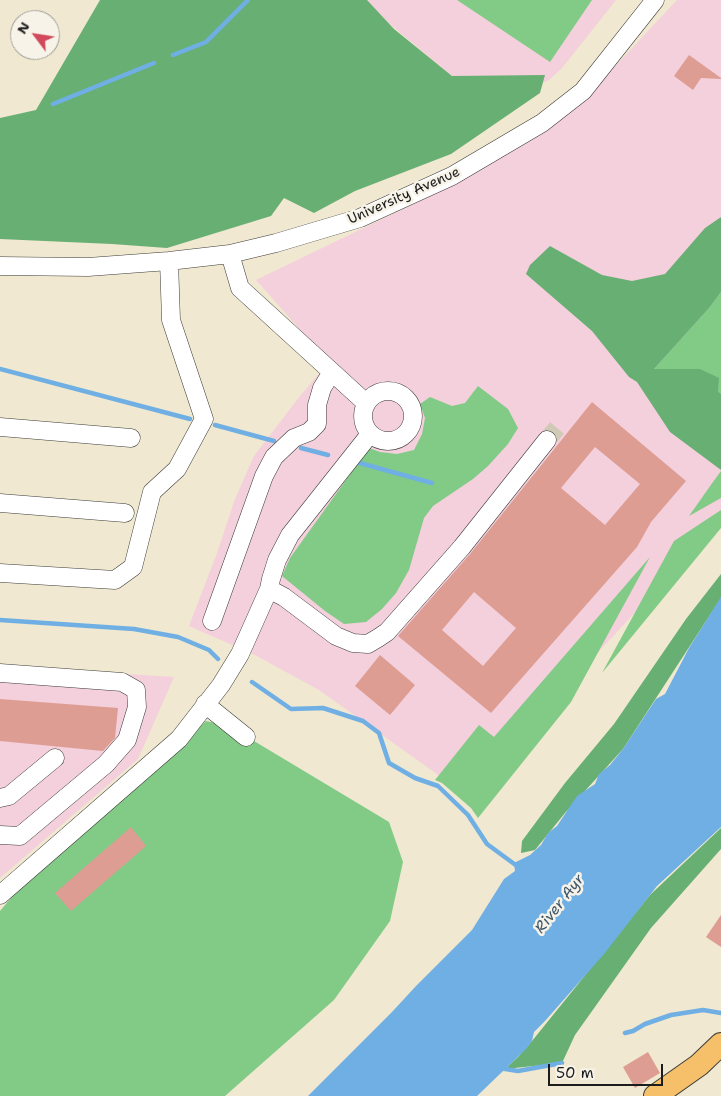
<!DOCTYPE html>
<html>
<head>
<meta charset="utf-8">
<style>
  body { margin:0 }
  #map { position:relative; width:721px; height:1096px; overflow:hidden; background:#f0e8d0; font-family:"Shantell Sans",sans-serif }
  canvas { display:block }
  .north { position:absolute; left:10px; top:10px; width:50px; height:50px; box-sizing:border-box; background:#f7f3e8; border:1px solid #9f9d96; border-radius:50%; rotate:301deg; font-size:14px; font-weight:700; line-height:20px; text-align:center; color:#1c1c1c }
  .north::after { content:''; display:block; margin:auto; width:18px; height:22px; background:#d1495b; clip-path:polygon(50% 0,100% 100%,50% 72%,0 100%) }
  .scale { position:absolute; left:548px; top:1064px; width:115px; height:22px; box-sizing:border-box; border:2px solid #1c1c1c; border-top:0; padding-left:6px; font-size:15px; line-height:18px; white-space:nowrap; color:#1c1c1c; -webkit-text-stroke:4px #f7f3e8; paint-order:stroke }
</style>
</head>
<body>
<div id="map">
<canvas width="721" height="1096"></canvas>
<div class="north">N</div>
<div class="scale">50 m</div>
</div>
<script>
const c = document.querySelector('canvas').getContext('2d');
c.lineJoin = 'round';
function paint(path, color) {
  c.fillStyle = color;
  c.fill(path, 'evenodd');
}
function shape(rows) {
  const path = new Path2D();
  for (const r of rows) {
    if (r.length === 3) {
      path.moveTo(r[0] + r[2], r[1]);
      path.arc(r[0], r[1], r[2], 0, 2 * Math.PI);
      continue;
    }
    path.moveTo(r[0], r[1]);
    for (let i = 2; i < r.length; i += 2) path.lineTo(r[i], r[i + 1]);
  }
  return path;
}
function trace(path, color, width, dash) {
  c.strokeStyle = color;
  c.lineWidth = width;
  c.lineCap = dash ? 'butt' : 'round';
  c.setLineDash(dash || []);
  c.stroke(path);
}
function write(font, color, halo, rows, align = 'center') {
  c.font = font + ' "Shantell Sans",sans-serif';
  c.lineWidth = 5;
  c.setLineDash([]);
  c.textBaseline = 'middle';
  c.strokeStyle = halo;
  c.fillStyle = color;
  for (const [text, x, y, turn = 0] of rows) {
    c.save();
    c.translate(x, y);
    c.rotate((+turn || 0) * Math.PI / 180);
    c.textAlign = isNaN(turn) ? turn : align;
    if (halo) c.strokeText(text, 0, 0);
    c.fillText(text, 0, 0);
    c.restore();
  }
}
const built = shape([
  [361,0,616,0,562,68,549,80,535,86,452,76],
  [677,0,721,0,721,521,465,794,319,690,255,655,189,626,216,556,235,499,254,456,300,396,329,362,256,280,440,191,576,108],
  [0,666,174,677,138,759,0,878]
]);
const green = shape([
  [457,0,592,0,550,62],
  [721,292,721,394,718,391,653,370,710,307],
  [478,386,508,409,518,428,508,444,488,466,473,479,433,506,424,518,409,570,396,593,382,609,366,622,344,624,325,611,282,576,290,558,369,448,380,452,397,454,414,450,422,434,425,418,420,404,430,397,452,406,465,403],
  [721,471,721,498,689,516,713,482],
  [721,510,721,528,602,673,674,541],
  [650,557,571,702,478,818,471,808,442,783,435,780,479,725,494,737],
  [206,721,229,726,389,822,403,862,390,921,334,1000,225,1096,0,1096,0,911,16,892,149,775]
]);
const forest = shape([
  [100,0,367,0,394,29,452,76,545,75,540,93,451,154,355,191,314,213,284,198,271,216,167,248,112,244,0,239,0,118,36,110],
  [721,217,721,292,710,307,654,369,700,369,719,378,718,391,721,394,721,470,670,432,637,382,629,377,592,331,526,274,530,265,550,246,602,275,632,281,665,274,705,228],
  [721,574,721,598,623,749,565,813,535,850,521,853,522,841,565,783,614,724,686,619],
  [721,828,721,849,651,928,575,1035,562,1063,505,1069,518,1057,532,1041,650,895]
]);
const water = shape([
  [721,597,721,827,657,886,604,954,545,1021,534,1032,532,1041,526,1049,477,1096,308,1096,392,1012,416,986,472,930,504,879,515,871,514,863,530,855,541,845,548,833,557,826,577,796,595,784,599,774,610,765,623,749,656,699,665,694,689,648]
]);
const stream = shape([
  [173,55,206,42,248,0],
  [53,104,154,63],
  [0,369,190,419],
  [215,425,274,441],
  [301,448,328,455],
  [356,462,432,483],
  [0,620,134,629,178,637,209,650,218,659],
  [252,682,291,709,323,708,363,721,379,733,389,763,415,778,438,786,468,815,487,844,517,866],
  [625,1033,633,1031,645,1024,671,1015,703,1010,721,1013],
  [499,1068,518,1071,562,1063]
]);
const building = shape([
  [689,55,721,78,721,79,701,78,693,90,674,76],
  [592,402,686,481,651,522,637,547,491,713,398,636,470,554],
  [595,447,640,484,605,525,561,488],
  [474,592,516,628,483,666,442,630],
  [380,655,415,685,390,715,355,686],
  [0,699,118,708,115,738,103,751,0,741],
  [131,827,146,846,71,911,55,893],
  [721,915,721,947,706,937],
  [648,1052,660,1073,635,1088,623,1067]
]);
const minorTunnel = shape([
  [547,440,557,428]
]);
const minor = shape([
  [230,254,240,288,366,403],
  [0,266,88,267,169,261,230,254,276,243,360,218,452,176,542,123,583,91,655,0],
  [388,416,25],
  [0,427,131,438],
  [0,503,125,513],
  [0,573,115,580,133,567,152,492,177,469,204,419,171,320,169,261],
  [269,589,284,597,336,636,353,643,368,644,378,638,387,632,462,547,547,440],
  [212,621,264,476,274,457,294,438,309,432,317,424,317,405,322,388,332,372],
  [0,673,122,682,136,690,137,707,127,740,106,764,20,836,0,835],
  [205,704,246,737],
  [0,798,9,796,55,758],
  [0,895,179,739,221,685,240,654,269,589,271,579,277,560,290,535,370,434]
]);
const major = shape([
  [655,1096,699,1065,721,1044]
]);
const streetNames = [
  ["University Avenue",404,196,-24]
];
const waterNames = [
  ["River Ayr",560,904,-52]
];
paint(built, '#f4cfdc');
paint(green, '#81cb87');
paint(forest, '#68af74');
paint(water, '#6fafe3');
trace(stream, '#6fafe3', 4.5);
paint(building, '#de9d92');
trace(minorTunnel, '#d0c9b5', 18, [18, 9]);
trace(minor, '#3c3b37', 19);
trace(major, '#3c3b37', 24);
trace(minor, '#fff', 18);
trace(major, '#f6c06b', 22);
write('14px', '#1c1c1c', '#f7f3e8', streetNames);
write('italic 15px', '#3d576c', '#f7f3e8', waterNames);
</script>
</body>
</html>
